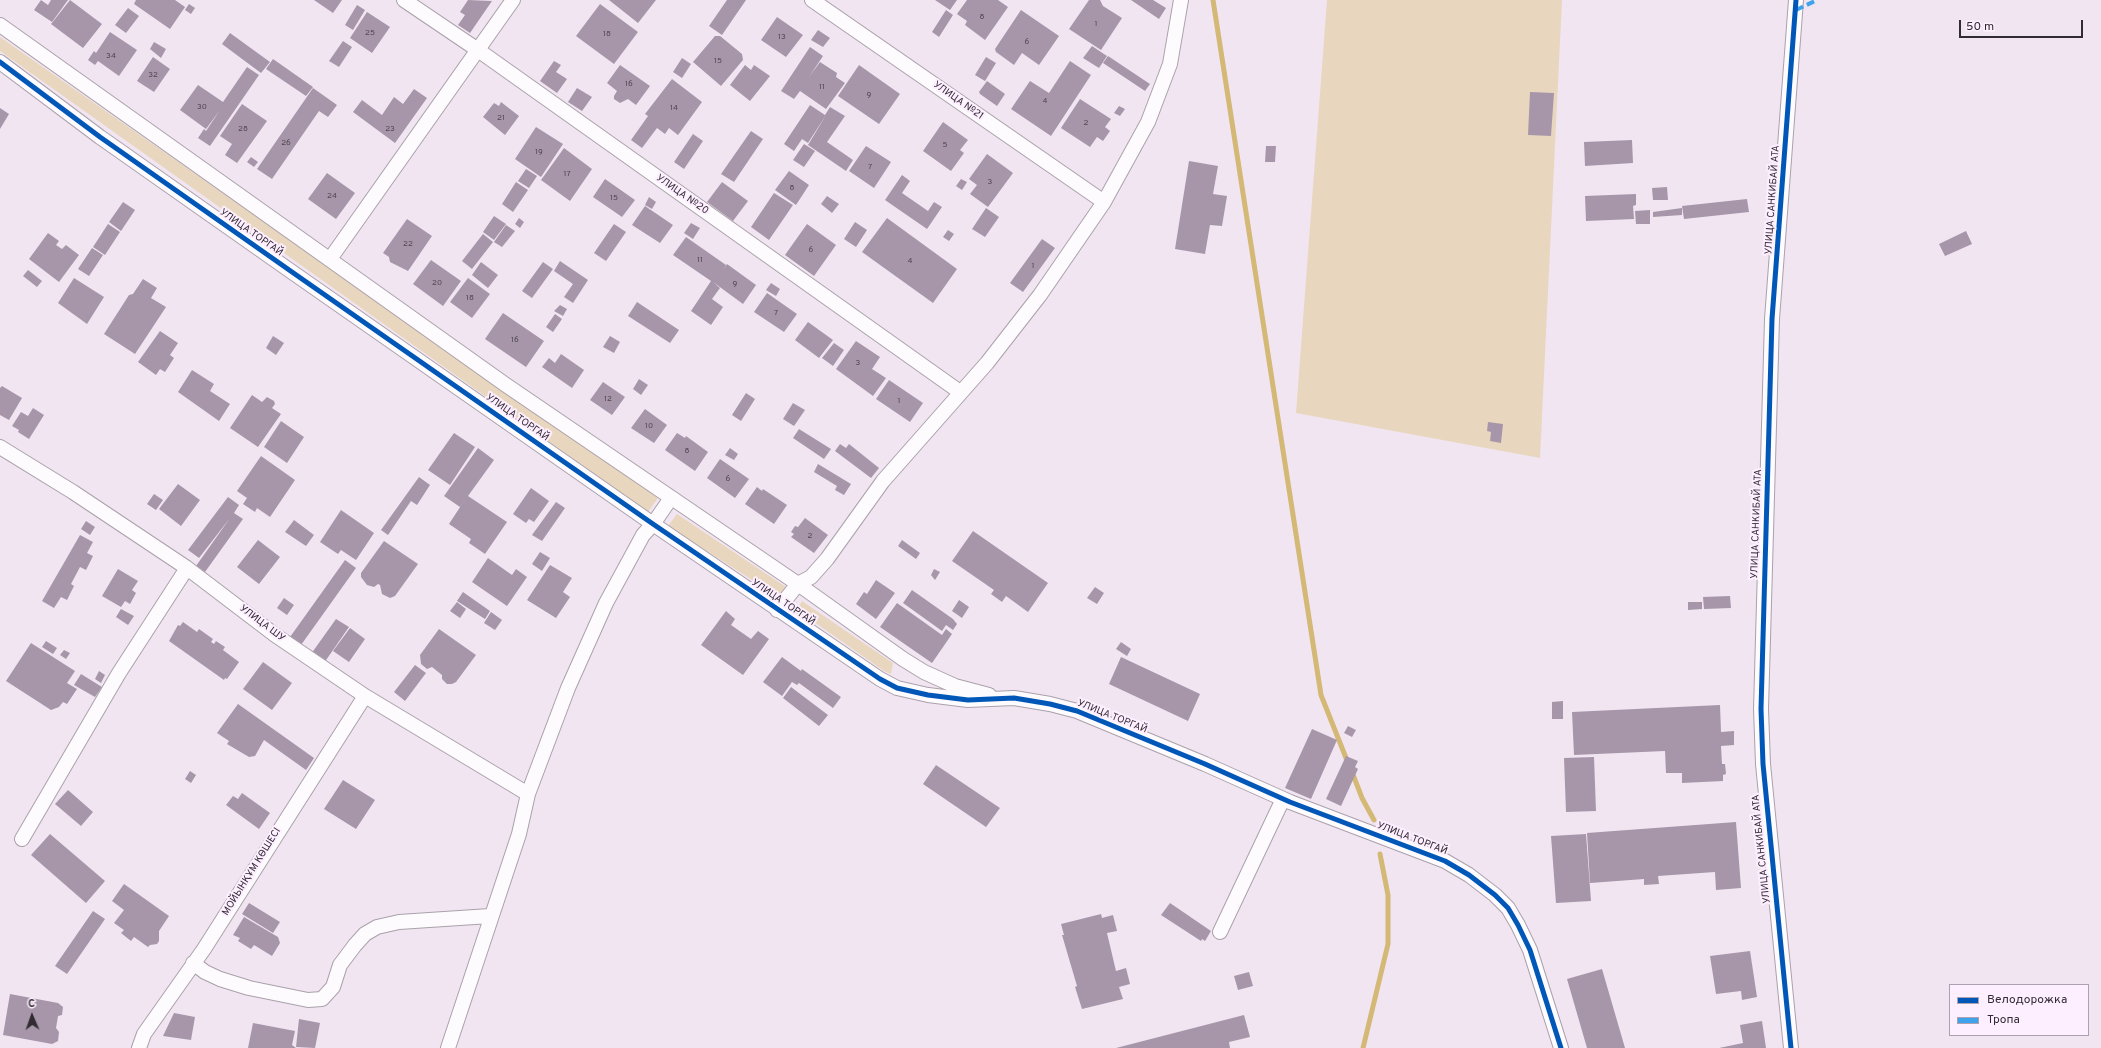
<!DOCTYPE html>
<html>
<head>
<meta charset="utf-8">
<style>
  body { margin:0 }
  #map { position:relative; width:2101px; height:1048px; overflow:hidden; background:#f1e5f2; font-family:Overpass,sans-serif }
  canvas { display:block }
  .legend { position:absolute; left:1949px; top:984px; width:140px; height:52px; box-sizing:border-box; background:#fdefff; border:1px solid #aca1ae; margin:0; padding:5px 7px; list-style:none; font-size:12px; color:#332b34 }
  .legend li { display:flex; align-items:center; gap:8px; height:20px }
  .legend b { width:20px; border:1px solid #aca1ae }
  .north { position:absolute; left:12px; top:996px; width:40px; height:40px; -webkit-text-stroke:3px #fdefff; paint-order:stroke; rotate:358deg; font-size:11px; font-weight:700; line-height:16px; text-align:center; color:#332b34 }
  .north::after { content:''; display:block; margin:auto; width:14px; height:18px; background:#332b34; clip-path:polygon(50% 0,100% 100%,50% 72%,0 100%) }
  .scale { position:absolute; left:1959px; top:20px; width:124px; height:18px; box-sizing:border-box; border:2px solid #332b34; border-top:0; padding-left:5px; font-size:12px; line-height:14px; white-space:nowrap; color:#332b34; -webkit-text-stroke:3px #fdefff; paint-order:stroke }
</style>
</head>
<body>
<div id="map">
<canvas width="2101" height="1048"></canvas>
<ul class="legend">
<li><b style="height:5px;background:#0057b8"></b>Велодорожка</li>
<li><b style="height:5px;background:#3ea3eb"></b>Тропа</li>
</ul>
<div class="north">С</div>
<div class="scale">50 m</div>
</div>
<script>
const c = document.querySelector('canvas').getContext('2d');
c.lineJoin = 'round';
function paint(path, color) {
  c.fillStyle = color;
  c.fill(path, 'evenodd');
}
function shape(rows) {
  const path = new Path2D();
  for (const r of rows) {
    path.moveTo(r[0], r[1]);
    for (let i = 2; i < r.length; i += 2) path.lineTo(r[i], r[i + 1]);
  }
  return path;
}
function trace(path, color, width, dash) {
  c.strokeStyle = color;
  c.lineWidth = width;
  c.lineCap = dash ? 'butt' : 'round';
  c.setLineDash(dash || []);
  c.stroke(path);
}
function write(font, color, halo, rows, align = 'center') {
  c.font = font + ' Overpass,sans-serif';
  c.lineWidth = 4;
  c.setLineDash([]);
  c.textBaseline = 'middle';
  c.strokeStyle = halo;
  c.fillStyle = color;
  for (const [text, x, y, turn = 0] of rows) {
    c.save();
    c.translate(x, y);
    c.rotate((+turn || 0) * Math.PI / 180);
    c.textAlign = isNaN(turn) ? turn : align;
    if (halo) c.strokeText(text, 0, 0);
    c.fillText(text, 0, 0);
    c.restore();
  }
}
const green = shape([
  [1327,0,1562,0,1540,458,1296,413],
  [0,37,658,498,648,512,0,51],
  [677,514,786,587,777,596,668,526],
  [802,601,893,663,891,674,884,671,797,610]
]);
const stream = shape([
  [1213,0,1321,695,1348,763],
  [1352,772,1362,798,1374,820],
  [1363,1048,1388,944,1388,895,1380,854]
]);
const building = shape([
  [41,0,48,5,51,0,68,0,52,22,34,10],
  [70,0,102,24,83,48,51,24],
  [136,0,175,0,185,7,170,29,134,4],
  [314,0,342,0,333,13],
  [468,0,492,1,470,33,458,25,465,15,460,12],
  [609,0,656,0,638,23],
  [727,0,746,0,722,35,709,26],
  [935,0,957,0,950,10],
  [967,0,998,0,1008,7,985,40,965,25,967,21,957,14],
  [1089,0,1100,0,1103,6,1122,18,1101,50,1069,29],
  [1131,0,1153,0,1166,8,1159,19],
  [189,4,195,8,191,14,185,10],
  [600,4,638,32,614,64,576,36],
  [357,5,365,10,353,30,345,25],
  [128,8,139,16,126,33,115,25],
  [946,10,953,15,939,37,932,32],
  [1021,10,1059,36,1039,65,1022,53,1014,65,996,52,995,49],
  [367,12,390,27,372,53,350,38],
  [777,17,803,35,786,57,761,40],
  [818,30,830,38,823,47,811,40],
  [110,32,137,50,119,76,98,61,95,65,88,60,94,51,96,53],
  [230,33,270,62,261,73,222,44],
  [715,36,720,36,742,54,743,60,721,86,693,62],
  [343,41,352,47,339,67,329,61],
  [154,42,166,49,161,58,150,49],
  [1092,46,1107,56,1099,68,1083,58],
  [810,47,823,56,809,77,820,62,837,73,836,77,845,83,826,109,800,91,794,99,781,91],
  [1108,56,1150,84,1145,91,1103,63],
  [153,57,170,69,154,92,137,81],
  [986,57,996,63,985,81,975,75],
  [682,58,691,64,682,78,673,72],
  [273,59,313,87,306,96,266,69],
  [554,61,561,65,556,72,567,79,557,93,540,81],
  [1070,61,1091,75,1051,136,1011,109,1030,81,1049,93],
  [620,65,650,86,636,105,628,99,620,103,614,99,614,96,617,91,607,83],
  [745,65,751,70,754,65,770,76,750,101,730,85],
  [859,65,900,94,879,124,838,96],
  [247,67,259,75,210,146,198,138,204,129,206,131,220,110,206,129,180,110,198,85,223,102],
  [672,79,702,102,678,135,669,128,665,134,657,128,642,148,631,140,648,116,645,114],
  [987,81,1005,94,997,106,980,94,979,92],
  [313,88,337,105,328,117,319,111,272,179,257,169],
  [577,88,592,97,582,111,568,102],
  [414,89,427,98,395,143,353,112,362,100,382,115,394,97,403,104],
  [1530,92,1554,93,1551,136,1528,135],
  [1080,99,1111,119,1105,127,1110,131,1103,141,1097,137,1090,147,1061,128],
  [501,102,519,116,505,135,483,117,494,103,499,106],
  [242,104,267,121,237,163,225,155,232,144,220,136],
  [810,105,825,115,830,107,845,116,827,142,853,160,846,171,808,145,826,115,808,143,802,139,794,151,784,144],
  [1119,106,1125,109,1120,116,1114,113],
  [0,108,9,114,0,129],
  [943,122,968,140,960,150,964,153,951,171,923,151],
  [536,127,563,144,541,177,515,159],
  [751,131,763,139,734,182,721,174],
  [693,134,703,141,684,169,674,162],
  [1632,140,1633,163,1585,166,1584,142],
  [804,144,815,151,804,167,793,160],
  [866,146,891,162,874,188,849,171],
  [1266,146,1276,146,1275,162,1265,162],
  [564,148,592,169,570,201,541,180],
  [987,154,1013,173,988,207,970,194,977,185,969,179],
  [251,157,258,162,254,167,247,162],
  [1189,161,1218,166,1213,194,1227,196,1222,226,1210,225,1205,254,1175,249],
  [526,169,537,176,529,188,518,181],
  [789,171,809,185,796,205,775,190],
  [327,173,355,193,336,219,308,199],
  [902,175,910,181,902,193,928,211,934,202,942,207,927,229,885,200],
  [605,179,635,200,622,217,593,197],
  [961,179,967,182,962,190,956,186],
  [516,182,528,190,513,212,502,204],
  [722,182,748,201,733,221,707,202],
  [1667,187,1668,200,1653,200,1652,188],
  [774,193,793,205,769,240,751,227],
  [1636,194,1636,205,1633,206,1634,219,1586,221,1585,196],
  [827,196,839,204,832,213,821,204],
  [649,197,656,202,652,209,645,205],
  [1747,199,1749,212,1684,219,1682,206],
  [123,202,135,210,121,231,109,222],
  [645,206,673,225,660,243,632,225],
  [986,208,999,217,985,237,972,229],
  [1682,208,1682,215,1653,217,1653,212],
  [1650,210,1650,224,1636,224,1635,211],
  [494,216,506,224,494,240,483,232],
  [519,218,524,222,520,228,515,224],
  [887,218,957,269,933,303,862,252],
  [407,219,432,236,408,271,390,262,389,257,383,253],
  [855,222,867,230,856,247,844,239],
  [691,223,700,228,693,239,684,233],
  [108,224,120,232,105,255,93,247],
  [614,224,626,232,606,261,594,253],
  [807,224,836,245,814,276,785,255],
  [506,225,515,231,502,247,494,242],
  [948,230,954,234,949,241,943,237],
  [1966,231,1972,244,1945,256,1939,244],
  [48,233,59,241,56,245,62,249,66,245,79,255,59,282,29,259],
  [483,234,493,242,472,269,462,261],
  [686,237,726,265,723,270,727,264,756,285,743,304,713,282,720,288,712,299,723,307,711,325,691,311,711,281,673,255],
  [1042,239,1055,248,1023,292,1010,283],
  [92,248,103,255,89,276,78,269],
  [431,260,461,281,443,306,413,284],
  [560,261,588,280,573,303,564,297,573,284,554,271],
  [481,262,498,275,488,288,472,275],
  [543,262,553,269,532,298,522,291],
  [28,270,42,281,37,287,23,276],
  [74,278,104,297,87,324,58,303],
  [468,278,490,294,472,318,450,302],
  [143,279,157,288,151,298,166,307,135,354,104,334,129,295,133,294],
  [771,283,780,289,776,296,766,290],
  [767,293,797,314,784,332,754,312],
  [637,302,679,330,670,343,628,316],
  [560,305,567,309,563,316,554,311],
  [503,313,544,341,526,367,485,339],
  [555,314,562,319,553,332,546,327],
  [808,322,833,340,819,358,795,340],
  [160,331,178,343,170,355,174,358,165,372,160,369,156,375,138,362],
  [273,336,284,343,276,355,266,348],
  [610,336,620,342,614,353,603,347],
  [856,341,880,357,872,369,886,378,873,396,836,369],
  [834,343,844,350,833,366,822,358],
  [561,354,584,370,572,388,542,367,549,358,555,363],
  [192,370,214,384,210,391,230,404,219,421,178,392],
  [639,379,648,385,641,395,633,389],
  [889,380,923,403,910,422,876,399],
  [603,382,625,397,612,415,590,400],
  [2,386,22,398,9,420,0,415,0,388],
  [746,393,755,399,741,421,732,415],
  [252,395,262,402,267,397,274,401,275,404,272,408,281,414,258,447,230,428],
  [793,403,805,410,794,426,783,419],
  [33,408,44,415,29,439,18,432,19,430,12,426,21,412,28,416],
  [645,409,667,425,654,443,631,428],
  [281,421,304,437,287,463,264,447],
  [1488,422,1503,424,1501,443,1490,441,1491,432,1487,431],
  [799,429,831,449,824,459,793,438],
  [454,433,475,447,450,485,428,470],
  [677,433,685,438,686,436,708,452,695,471,665,450],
  [840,444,846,448,849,444,879,468,871,478,835,451],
  [478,448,494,460,468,496,507,522,485,554,469,543,471,539,449,524,466,498,460,507,444,496],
  [730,448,738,454,734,460,725,455],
  [261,456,295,480,270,517,257,508,255,512,243,504,247,498,237,491],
  [720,459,749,479,735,498,707,478],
  [818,464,851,484,844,495,835,490,837,486,814,472],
  [419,477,430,485,417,505,411,501,388,535,381,530],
  [178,484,200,500,181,526,159,509],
  [757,487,762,491,763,489,787,505,774,524,745,504],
  [531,488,549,501,534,522,529,519,526,523,513,514],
  [154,494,163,500,156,510,147,504],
  [228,497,239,505,234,513,243,519,205,572,196,566,230,518,199,558,188,550],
  [556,502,565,508,542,541,532,535],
  [341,510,374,533,356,560,341,550,338,554,320,542],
  [805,518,828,535,814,553,791,537,794,534,791,532,795,526,798,527],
  [294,520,314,535,306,546,285,532],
  [86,521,95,527,90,535,81,529],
  [973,531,1048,583,1028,612,1006,596,1002,602,991,594,994,590,952,561],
  [80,535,93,542,87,553,93,556,86,570,80,567,71,584,74,586,67,600,61,597,54,608,42,601],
  [258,540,280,557,259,584,237,567],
  [902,540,920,553,916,559,898,546],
  [384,541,418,564,395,596,390,598,382,594,380,585,378,584,374,587,367,585,361,577,361,573],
  [540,552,550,558,542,571,532,564],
  [488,558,512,575,516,569,527,577,507,606,472,582],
  [345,560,356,568,301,645,290,637],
  [550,565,572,578,563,592,570,597,556,618,527,600],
  [118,569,138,581,132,590,136,593,130,604,125,601,121,607,102,596],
  [934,569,940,572,935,580,931,575],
  [876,580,895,593,876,619,856,604,864,592,867,594],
  [1095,587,1104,593,1097,604,1087,598],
  [912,590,953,619,957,624,953,630,946,625,942,631,903,603],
  [463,592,490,611,485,619,457,601],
  [1730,596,1731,608,1704,609,1703,597],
  [284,598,294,605,287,615,277,608],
  [959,600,969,607,962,618,952,611],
  [457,602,466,609,460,618,450,611],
  [1688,602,1702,602,1702,609,1688,610],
  [897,603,942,635,946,629,952,634,932,663,880,627],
  [121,609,134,616,128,625,116,617],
  [726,611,735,619,731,625,751,639,758,631,769,639,743,675,701,645],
  [491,612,502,620,495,630,484,623],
  [336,619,349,627,324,663,311,654],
  [183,622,197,632,199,629,213,639,211,642,214,644,216,641,225,647,223,650,239,662,227,679,225,678,224,680,169,641,178,625,180,626],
  [350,628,365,639,349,662,333,651],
  [439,629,476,655,456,682,452,684,447,684,442,679,442,675,432,667,427,669,421,664,420,655],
  [46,641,57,648,53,654,42,647],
  [1121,642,1131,649,1127,656,1116,649],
  [31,643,75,671,67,683,77,689,67,704,63,702,59,707,51,710,6,681],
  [64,650,70,653,66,659,60,655],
  [782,657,801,671,802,669,841,697,833,708,799,683,797,685,792,682,782,696,763,682],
  [1121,657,1200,694,1188,721,1109,684],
  [263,662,292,683,272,710,243,689],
  [415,665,426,673,405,701,394,692],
  [99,671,105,675,101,683,95,679],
  [81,674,102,687,95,697,74,685],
  [791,687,828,715,819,726,783,698],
  [1563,701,1563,719,1552,719,1552,702],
  [238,704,314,758,306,770,264,740,255,756,249,757,227,744,229,741,217,733],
  [1720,705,1721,732,1734,731,1734,745,1721,746,1722,764,1725,764,1726,774,1723,775,1723,781,1682,783,1682,773,1666,773,1665,751,1574,755,1572,712],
  [1348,726,1356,730,1352,737,1344,733],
  [1312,729,1337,740,1311,799,1285,788],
  [1346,756,1358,761,1355,767,1358,769,1341,806,1326,799],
  [1594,757,1596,811,1566,812,1564,758],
  [936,765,1000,808,986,827,923,784],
  [190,771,196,775,191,783,185,779],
  [343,780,375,800,356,829,324,809],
  [68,790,93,812,81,826,55,804],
  [242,793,270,813,259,829,226,805,233,796,238,799],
  [1736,822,1741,888,1716,890,1715,872,1658,876,1659,884,1644,885,1644,879,1590,883,1587,833],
  [50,834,105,881,86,903,31,855],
  [1586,834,1591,901,1556,903,1551,836],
  [124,884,169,916,159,931,159,941,157,944,150,945,148,947,134,937,131,941,121,933,124,930,114,923,124,910,112,901],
  [249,903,280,922,273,933,242,914],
  [1170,903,1211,931,1205,941,1202,939,1201,941,1161,915],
  [93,911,105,919,67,974,55,966],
  [1101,914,1102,918,1113,915,1117,931,1107,933,1116,971,1126,968,1130,984,1119,987,1123,999,1082,1009,1075,987,1077,986,1062,935,1064,935,1061,924],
  [244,917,278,937,280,943,272,956,254,945,251,949,238,941,240,938,233,935],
  [1750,951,1757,997,1742,1000,1741,991,1716,994,1710,956],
  [1602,969,1625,1048,1587,1048,1567,979],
  [1249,972,1253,986,1238,990,1234,976],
  [10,994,58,1003,63,1007,62,1015,58,1016,56,1028,59,1032,58,1041,52,1044,3,1035],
  [174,1013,195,1017,191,1040,163,1036],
  [1244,1015,1250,1037,1229,1042,1230,1048,1116,1048],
  [299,1019,320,1023,315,1048,296,1047],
  [1762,1021,1766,1048,1719,1048,1743,1043,1740,1025],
  [253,1023,295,1031,292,1045,296,1048,248,1048]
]);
const street = shape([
  [404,0,478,50,960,392],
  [812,0,1104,202],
  [0,25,506,385,798,584,903,659,924,672,955,686,989,695],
  [0,62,100,137,292,272,653,524,880,679,897,688,928,695,968,700,1014,698,1050,704,1077,711,1205,764,1290,802,1445,861,1469,875,1495,895,1508,908,1518,925,1530,950,1561,1048],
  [330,259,513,0],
  [0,447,73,492,187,568,275,635,365,696,528,794],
  [777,610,798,584,811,577,827,559,883,481,987,363,1040,295,1104,202,1148,122,1170,64,1181,0],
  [22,839,119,673,187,568],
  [1220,932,1283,799],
  [193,963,205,972,220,979,249,988,308,1000,322,999,333,987,340,965,355,945,365,934,377,927,399,922,490,916],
  [139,1048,144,1034,204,949,365,696],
  [448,1048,519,834,528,794,568,688,606,603,643,535,653,524,671,498],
  [1791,1048,1763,764,1761,709,1772,319,1796,0]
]);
const quiet = shape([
  [1796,10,1817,0]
]);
const cycleway = shape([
  [0,62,100,137,292,272,653,524,880,679,897,688,928,695,968,700,1014,698,1050,704,1077,711,1205,764,1290,802,1445,861,1469,875,1495,895,1508,908,1518,925,1530,950,1561,1048],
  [1791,1048,1763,764,1761,709,1772,319,1796,0]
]);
const numberNames = [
  ["8",982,17],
  ["1",1096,24],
  ["25",370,33],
  ["18",607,34],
  ["13",782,37],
  ["6",1027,42],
  ["34",111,56],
  ["15",718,61],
  ["32",153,75],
  ["16",629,84],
  ["11",822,87],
  ["9",869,95],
  ["4",1045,101],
  ["30",202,107],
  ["14",674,108],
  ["21",501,118],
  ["2",1086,123],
  ["28",243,129],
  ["23",390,129],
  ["26",286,143],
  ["5",945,145],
  ["19",539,152],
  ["7",870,167],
  ["17",567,174],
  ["3",990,182],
  ["8",792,188],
  ["24",332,196],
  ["15",614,198],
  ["22",408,244],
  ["6",811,250],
  ["11",700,260],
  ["4",910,261],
  ["1",1033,266],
  ["20",437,283],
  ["9",735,284],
  ["18",470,298],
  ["7",776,313],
  ["16",515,340],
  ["3",858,363],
  ["12",608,399],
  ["1",899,401],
  ["10",649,426],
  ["8",687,451],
  ["6",728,479],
  ["2",810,536]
];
const streetNames = [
  ["УЛИЦА №21",958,101,35],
  ["УЛИЦА №20",682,195,35],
  ["УЛИЦА САНКИБАЙ АТА",1773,200,-86],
  ["УЛИЦА ТОРГАЙ",251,233,35],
  ["УЛИЦА ТОРГАЙ",517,418,35],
  ["УЛИЦА САНКИБАЙ АТА",1757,524,-88],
  ["УЛИЦА ТОРГАЙ",783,603,34],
  ["УЛИЦА ШУ",262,624,37],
  ["УЛИЦА ТОРГАЙ",1112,717,22],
  ["УЛИЦА ТОРГАЙ",1412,839,21],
  ["УЛИЦА САНКИБАЙ АТА",1762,849,-96],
  ["МОЙЫНҚҰМ КӨШЕСІ",252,872,-58]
];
paint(green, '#e8d7be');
trace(stream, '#d4b875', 5);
paint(building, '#a796a9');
trace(street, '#aaa1ab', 16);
trace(street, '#fdfbfd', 14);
trace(quiet, '#3ea3eb', 4, [8, 4]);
trace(cycleway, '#0057b8', 5);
write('8px', '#504651', null, numberNames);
write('10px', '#332b34', '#fdefff', streetNames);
</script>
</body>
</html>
